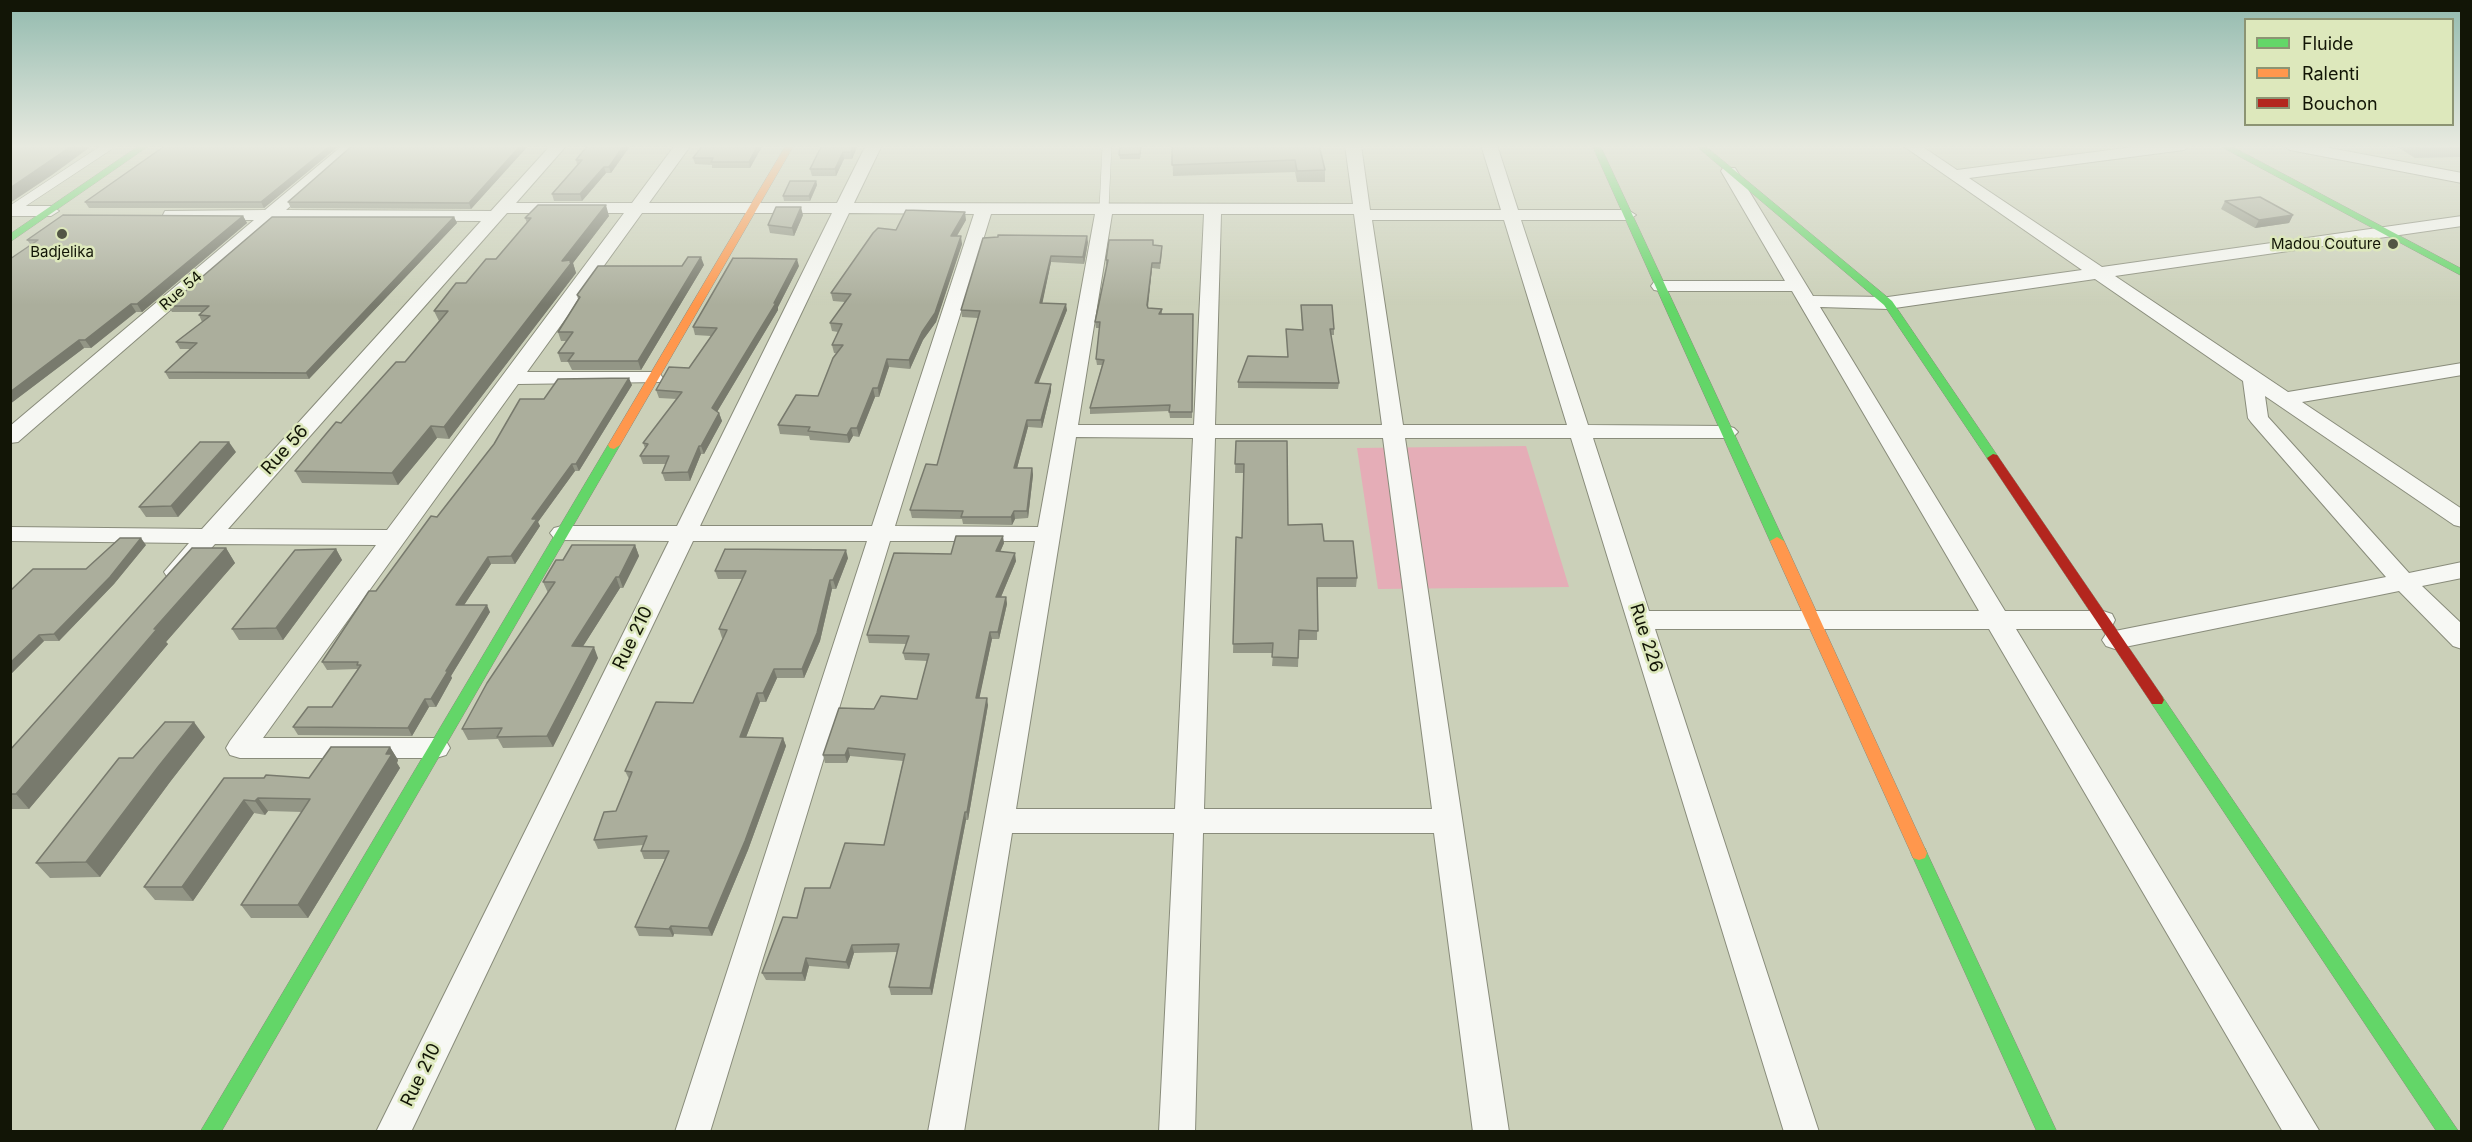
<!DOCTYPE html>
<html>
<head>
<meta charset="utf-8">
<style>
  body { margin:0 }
  #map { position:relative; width:2472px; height:1142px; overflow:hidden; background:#cbd0b9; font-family:Inter,sans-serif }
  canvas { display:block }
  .frame { position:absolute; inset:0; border:12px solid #121506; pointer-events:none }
  .legend { position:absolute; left:2244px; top:18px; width:210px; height:108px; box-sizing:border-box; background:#dde8bc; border:2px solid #8c9473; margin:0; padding:8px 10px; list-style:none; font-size:18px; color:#121506 }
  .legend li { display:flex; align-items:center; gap:12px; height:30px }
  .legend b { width:30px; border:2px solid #8c9473 }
</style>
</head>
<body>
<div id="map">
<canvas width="2472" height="1142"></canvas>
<div class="frame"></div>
<ul class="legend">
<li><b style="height:8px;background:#63d668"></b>Fluide</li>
<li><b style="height:8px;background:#ff974d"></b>Ralenti</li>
<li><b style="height:8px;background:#b3261e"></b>Bouchon</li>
</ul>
</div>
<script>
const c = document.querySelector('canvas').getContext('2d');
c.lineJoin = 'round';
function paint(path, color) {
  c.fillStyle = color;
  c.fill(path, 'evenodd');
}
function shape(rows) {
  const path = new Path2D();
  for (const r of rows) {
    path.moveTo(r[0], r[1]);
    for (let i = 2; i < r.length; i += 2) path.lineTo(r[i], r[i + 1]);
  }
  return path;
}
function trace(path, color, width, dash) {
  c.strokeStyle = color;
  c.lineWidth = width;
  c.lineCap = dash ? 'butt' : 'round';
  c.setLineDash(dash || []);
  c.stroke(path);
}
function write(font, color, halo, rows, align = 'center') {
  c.font = font + ' Inter,sans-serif';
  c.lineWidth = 5;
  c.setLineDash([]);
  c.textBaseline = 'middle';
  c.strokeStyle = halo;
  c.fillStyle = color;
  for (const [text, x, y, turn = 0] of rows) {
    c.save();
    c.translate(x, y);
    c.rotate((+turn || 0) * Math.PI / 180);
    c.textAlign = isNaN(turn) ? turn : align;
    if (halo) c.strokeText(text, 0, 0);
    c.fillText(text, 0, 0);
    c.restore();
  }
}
const green = shape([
  [1526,446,1569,587,1378,589,1357,448]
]);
const lane = shape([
  [1104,209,1107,145],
  [10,211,110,145]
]);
const street = shape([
  [343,145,360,145,286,210,491,211,551,145,567,145,516,203,632,203,675,145,691,145,649,203,837,203,866,145,882,145,854,203,1353,204,1345,145,1361,145,1370,210,1501,210,1481,145,1497,145,1518,210,1628,210,1636,215,1628,220,1521,220,1588,425,1727,426,1734,428,1738,432,1734,436,1727,438,1593,438,1649,611,1979,611,1792,291,1660,291,1654,290,1651,286,1654,282,1660,281,1785,281,1721,171,1723,168,1735,168,1813,296,1888,297,2082,270,1902,145,1920,145,1957,170,2148,145,2192,145,2184,150,1969,178,2102,267,2462,216,2462,226,2115,276,2288,392,2462,363,2462,375,2302,402,2462,509,2462,527,2454,525,2265,396,2268,417,2409,573,2462,562,2462,578,2422,586,2462,624,2462,649,2453,646,2399,591,2115,649,2106,646,2102,640,2106,634,2115,631,2386,577,2251,422,2248,418,2243,381,2095,279,1888,309,1820,307,2005,611,2103,611,2112,614,2115,620,2112,626,2103,629,2016,629,2320,1132,2283,1132,1989,629,1655,629,1819,1132,1784,1132,1571,438,1405,438,1509,1132,1473,1132,1434,833,1203,833,1195,1132,1159,1132,1174,833,1012,833,964,1132,928,1132,1035,541,890,541,710,1132,675,1132,867,541,693,541,411,1132,376,1132,669,541,562,540,554,538,550,533,554,528,562,526,677,526,832,213,642,213,527,372,653,372,660,374,663,378,660,382,518,384,263,738,436,738,446,741,450,748,446,755,436,758,240,758,230,755,226,748,230,741,376,545,215,544,184,578,176,580,168,578,164,572,189,543,10,541,10,527,202,529,481,221,274,220,18,442,10,443,10,426,254,220,171,220,163,215,165,211,265,210,343,145],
  [507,213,624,213,387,530,228,529,507,213],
  [849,213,974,214,872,526,700,526,849,213],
  [991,214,1095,214,1038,527,895,526,991,214],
  [1112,214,1204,214,1194,425,1078,425,1112,214],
  [1221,214,1354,214,1382,425,1215,425,1221,214],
  [1372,220,1504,220,1567,425,1403,425,1372,220],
  [1076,437,1193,438,1175,809,1016,809,1076,437],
  [1215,438,1383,438,1432,809,1204,809,1215,438],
  [2282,145,2314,145,2462,173,2462,183,2290,150,2282,145],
  [10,206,51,206,59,211,51,216,10,216,10,206]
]);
const fast = shape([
  [140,145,150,145,10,242,10,234,140,145],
  [1592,145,1600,145,1784,541,1782,544,1777,545,1770,541,1592,145],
  [1695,145,1704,145,1892,301,1999,458,1997,461,1989,461,1884,305,1695,145],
  [2218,145,2229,145,2462,269,2462,276,2218,145],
  [614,441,620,445,221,1132,200,1132,608,445,614,441],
  [2157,695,2162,696,2459,1132,2437,1132,2152,704,2150,700,2152,696,2157,695],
  [1919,846,1925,848,1927,853,2057,1132,2037,1132,1911,853,1913,848,1919,846]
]);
const slow = shape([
  [786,145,794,145,620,445,614,449,610,448,608,445,786,145],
  [1777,537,1784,541,1927,853,1925,858,1919,860,1913,858,1911,853,1770,541,1777,537]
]);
const jam = shape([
  [1993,454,1997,455,2162,696,2164,700,2162,704,2152,704,1987,458,1993,454]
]);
const wall = shape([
  [166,145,340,145,264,208,89,208,85,202],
  [588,145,672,145,630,146,611,173,606,173,582,201,554,201,552,194,577,165,576,160],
  [692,145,763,145,750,168,712,168,712,165,695,164,693,158,702,147,693,147],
  [822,145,858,145,852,159,844,159,836,176,812,176,810,169],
  [1142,145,1140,159,1120,159,1119,155],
  [1172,145,1319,145,1325,170,1325,182,1297,182,1295,172,1173,176],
  [2394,145,2462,145,2462,157,2415,158],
  [525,149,471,209,291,208,288,202],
  [816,181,817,185,810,201,784,201,783,196],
  [2225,201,2293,215,2289,223,2255,228,2221,209],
  [803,215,794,236,770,233,768,225],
  [243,216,247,223,142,312,136,312,91,348,84,348,10,404,31,245,27,240],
  [609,216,573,263,576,273,449,439,437,438,398,485,302,483,295,471,341,423,405,362,439,321,434,311,466,283,496,259,527,223,525,218],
  [454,217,457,223,309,379,169,379,165,372,190,349,180,349,176,342,202,322,199,315,202,312,172,312,168,306],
  [966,220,957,236,962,244,936,322,923,340,910,369,889,367,879,397,875,397,859,437,853,436,849,443,810,440,809,436,780,434,778,425,818,396,836,353,834,353,832,345,838,332,832,331,830,323,845,302,833,301,831,293,896,230],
  [998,237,1088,242,1084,264,1051,262,1042,303,1067,310,1038,383,1051,391,1042,428,1028,427,1017,468,1032,468,1033,475,1028,518,1015,519,1012,525,963,524,962,519,912,518,910,510,937,465,978,318,962,317,961,310],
  [1153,245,1162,246,1162,251,1160,269,1152,268,1148,308,1162,309,1162,314,1193,314,1192,418,1170,418,1169,411,1090,414,1090,408,1102,365,1097,365,1096,359,1100,328,1096,328,1095,322,1107,265,1106,265,1106,260],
  [704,265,641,370,572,370,568,362,561,362,558,353,567,341,561,341,558,332,578,299,577,295,682,266],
  [799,266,778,307,778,310,717,412,719,413,722,421,704,454,701,454,690,481,665,481,662,473,666,464,643,464,640,456,645,448,643,443,677,399,659,398,656,390,689,368,711,336,695,335,693,327],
  [1301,305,1334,329,1334,335,1331,335,1339,383,1338,389,1238,388,1238,382,1288,357,1286,329,1302,330],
  [632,385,579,471,575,471,538,522,540,526,515,564,491,564,464,605,490,612,451,676,452,678,436,707,429,707,412,736,298,735,293,727,332,707,358,669,327,670,322,662,376,591,437,517,544,399],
  [1236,441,1288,525,1324,541,1357,578,1356,587,1318,587,1317,640,1299,640,1298,667,1272,666,1273,653,1233,653,1236,537,1242,538,1244,473,1235,473],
  [236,452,178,517,146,517,139,507],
  [1004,543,1000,552,1016,561,1001,597,1006,597,1007,604,999,639,992,639,979,698,988,705,968,820,966,820,932,995,891,995,889,987,897,952,854,953,849,969,809,966,805,981,766,980,762,973,797,918,830,888,884,845,903,761,850,756,847,763,825,763,823,755,874,709,917,699,927,661,905,660,903,653,906,644,869,643,867,635,951,554],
  [146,545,114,584,59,641,44,641,10,675,86,569],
  [635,545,639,556,623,588,620,588,583,646,598,658,553,747,503,748,498,739,468,740,462,729,548,593,543,582,563,560],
  [226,548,235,563,166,642,168,644,29,809,10,809,10,750],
  [336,549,342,560,283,640,239,640,232,629],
  [848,558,836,589,832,589,820,641,804,678,777,678,766,702,760,702,746,737,783,738,786,746,748,850,712,936,674,934,673,937,639,936,635,927,665,859,644,859,641,851,643,845,598,849,594,840,616,811,629,779,625,771,693,703,723,638,722,638,719,629,742,579,718,579,715,571],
  [205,737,170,782,100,877,50,878,36,863,133,758],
  [390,747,398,760,397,763,400,768,308,918,251,918,241,905,302,812,268,811,265,815,254,813,193,901,155,900,144,887,224,778,309,778]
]);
const shadedWall = shape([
  [73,145,93,145,52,175,10,203,10,188],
  [331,145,340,145,264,208,261,202],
  [521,145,529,145,471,209,469,203],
  [624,145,629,145,630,146,611,173,609,167],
  [758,145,763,145,750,168,749,162],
  [854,145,858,145,852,159,851,152],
  [843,152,844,159,836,176,835,169],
  [604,167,606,173,582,201,580,194],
  [816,181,817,185,810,201,809,196],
  [606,205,609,216,573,263,576,273,449,439,444,427,562,261],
  [801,207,803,215,794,236,792,228],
  [965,212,966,220,952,244,951,236],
  [2293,215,2289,223,2255,228,2259,220],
  [243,216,247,223,142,312,137,304],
  [454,217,457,223,309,379,306,373],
  [961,236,962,244,936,322,923,340,910,369,909,360],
  [1087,236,1088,242,1084,264,1083,257],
  [1051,256,1051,262,1041,310,1040,303],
  [701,257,704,265,641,370,638,361],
  [797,259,799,266,778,307,778,310,714,417,712,408,774,303],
  [1152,263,1152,268,1147,311,1147,305],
  [131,304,136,312,91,348,85,340],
  [1066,304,1067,310,1036,390,1035,383],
  [79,340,84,348,10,404,10,392],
  [887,359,889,367,879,397,878,388],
  [629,378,632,385,579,471,576,464],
  [1051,384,1051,391,1042,428,1041,420],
  [873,388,875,397,859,437,857,428],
  [719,413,722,421,704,454,701,446],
  [1027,420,1028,427,1015,476,1014,468],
  [431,426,437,438,398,485,392,473],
  [851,428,853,436,849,443,847,435],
  [229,442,236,452,178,517,171,506],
  [699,446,701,454,690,481,688,472],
  [572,464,575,471,538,522,540,526,515,564,511,556,532,519],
  [1032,468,1033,475,1028,518,1027,511],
  [1014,511,1015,519,1012,525,1011,517],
  [1003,536,1004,543,997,559,996,551],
  [141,538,146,545,114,584,59,641,54,634],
  [635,545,639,556,623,588,619,577],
  [226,548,235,563,166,642,168,644,29,809,16,794,154,629],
  [336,549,342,560,283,640,276,628],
  [846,550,848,558,836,589,833,580],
  [1015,553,1016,561,998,604,996,597],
  [488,557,491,564,459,613,456,605],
  [616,577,620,588,577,656,572,646],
  [830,580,832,589,820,641,804,678,802,669],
  [1006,597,1007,604,999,639,998,632],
  [487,605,490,612,451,676,452,678,436,707,431,699,446,671],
  [990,632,992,639,978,705,976,698],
  [39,635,44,641,10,675,10,663],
  [594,647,598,658,553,747,547,736],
  [774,669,777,678,766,702,763,693],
  [757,693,760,702,743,745,740,737],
  [987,698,988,705,968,820,967,812],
  [425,699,429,707,412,736,408,728],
  [194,722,205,737,170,782,100,877,86,862,158,767],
  [783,738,786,746,748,850,712,936,708,928],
  [390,747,398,760,397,763,400,768,308,918,298,905],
  [848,748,850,756,847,763,845,755],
  [258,798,268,811,265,815,255,801],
  [244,800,254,813,193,901,182,887],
  [965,812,966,820,932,995,930,988],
  [671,926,674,934,673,937,669,929],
  [852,945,854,953,849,969,846,962],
  [806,958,809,966,805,981,802,973]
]);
const building = shape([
  [10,145,73,145,10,188,10,145],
  [166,145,331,145,261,202,85,202,166,145],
  [353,145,521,145,469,203,288,202,353,145],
  [588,145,624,145,609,167,604,167,580,194,552,194,582,160,576,160,588,145],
  [703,145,758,145,749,162,711,162,713,158,693,158,703,145],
  [822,145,854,145,851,152,843,152,835,169,810,169,822,145],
  [1120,145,1141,145,1140,154,1119,155,1120,145],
  [1172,145,1319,145,1325,170,1297,171,1295,160,1172,165,1172,145],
  [2414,145,2462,145,2462,148,2420,149,2414,145],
  [790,181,816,181,809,196,783,196,790,181],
  [2260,197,2293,215,2259,220,2225,201,2260,197],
  [538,205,606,205,562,261,571,260,570,262,572,262,444,427,431,426,392,473,295,471,336,422,341,423,396,362,405,362,448,311,434,311,456,283,466,283,486,259,496,259,531,218,525,218,538,205],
  [776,207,801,207,792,228,768,225,776,207],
  [906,210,965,212,951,236,961,236,935,313,922,332,909,360,887,359,878,388,873,388,857,428,851,428,847,435,808,431,810,427,778,425,796,395,818,396,833,358,843,345,832,345,842,324,830,323,851,294,831,293,873,233,878,228,896,230,906,210],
  [63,215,243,216,137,304,131,304,85,340,79,340,10,392,10,259,38,240,27,240,63,215],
  [272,217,454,217,306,373,165,372,197,343,176,342,210,316,199,315,209,306,168,306,272,217],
  [998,235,1087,236,1083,257,1051,256,1040,303,1066,304,1035,383,1051,384,1041,420,1027,420,1014,468,1032,468,1027,511,1014,511,1011,517,961,517,963,511,910,510,926,464,937,465,980,311,961,310,983,238,998,237,998,235],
  [1109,240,1153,240,1153,245,1162,246,1160,263,1152,263,1147,305,1148,308,1162,309,1159,314,1193,314,1192,412,1169,412,1170,405,1090,408,1104,360,1096,359,1100,322,1095,322,1108,260,1106,260,1109,240],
  [688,257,701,257,638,361,568,361,574,353,558,353,573,332,558,332,580,297,577,295,598,266,682,266,688,257],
  [733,258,797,259,774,303,776,303,712,408,719,413,701,446,699,446,688,472,662,473,669,456,640,456,648,444,643,443,682,392,656,390,669,367,689,368,717,328,693,327,733,258],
  [1301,305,1332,305,1334,329,1330,329,1339,383,1238,382,1248,356,1288,357,1286,329,1303,330,1301,305],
  [629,378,576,464,572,464,532,519,537,519,511,556,488,557,456,605,487,605,446,671,448,671,431,699,425,699,408,728,293,727,308,707,332,707,361,665,357,665,358,662,322,662,369,591,376,591,431,516,437,517,494,444,520,399,544,399,558,379,629,378],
  [1236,441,1287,441,1288,525,1322,524,1324,541,1353,541,1357,578,1317,578,1318,631,1299,630,1298,658,1272,657,1273,643,1233,644,1236,537,1242,538,1244,464,1235,464,1236,441],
  [200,442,229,442,171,506,139,507,200,442],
  [956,536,1003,536,996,551,1015,553,996,597,1006,597,998,632,990,632,976,698,987,698,967,812,965,812,930,988,889,987,899,944,852,945,846,962,806,958,802,973,762,973,783,917,797,918,805,888,830,888,845,843,884,845,905,754,848,748,845,755,823,755,839,708,874,709,881,696,917,699,929,654,903,653,909,636,867,635,894,553,951,554,956,536],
  [120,538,141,538,110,577,54,634,39,635,10,663,10,591,33,569,86,569,120,538],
  [572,545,635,545,619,577,616,577,572,646,594,647,547,736,497,737,502,728,462,729,487,683,555,582,543,582,556,560,563,560,572,545],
  [192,548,226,548,154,629,157,629,16,794,10,794,10,750,192,548],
  [336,549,276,628,232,629,295,550,336,549],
  [725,549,846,550,833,580,830,580,817,633,802,669,774,669,763,693,757,693,740,737,783,738,745,841,708,928,671,926,669,929,635,927,669,851,641,851,647,836,594,840,604,812,616,811,632,772,625,771,656,702,693,703,727,630,719,629,746,571,715,571,725,549],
  [165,722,194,722,158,767,86,862,36,863,119,758,133,758,165,722],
  [331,747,390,747,386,754,392,754,298,905,241,905,310,799,258,798,255,801,244,800,182,887,144,887,224,778,264,778,266,775,309,778,331,747]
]);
const markers = [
  [62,234,6,"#535645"],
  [2393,244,6,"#535645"]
];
const farPoinames = [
  ["Madou Couture",2381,244],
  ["Badjelika",62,252,"center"]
];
const farStreetnames = [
  ["Rue 54",181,291,-41]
];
const streetNames = [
  ["Rue 56",285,450,-48],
  ["Rue 210",633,638,-64],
  ["Rue 226",1646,638,72],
  ["Rue 210",421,1075,-64]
];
paint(green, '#e5adb7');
trace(lane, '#898c7b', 10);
trace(street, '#898c7b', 2);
trace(fast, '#898c7b', 1);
trace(slow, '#898c7b', 1);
trace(jam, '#898c7b', 1);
trace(lane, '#f7f8f4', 9);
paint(street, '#f7f8f4');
paint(fast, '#63d668');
paint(slow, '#ff974d');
paint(jam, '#b3261e');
paint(wall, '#939686');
paint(shadedWall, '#787a6d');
paint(building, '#abae9c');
trace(building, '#787a6d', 1.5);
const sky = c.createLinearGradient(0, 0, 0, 305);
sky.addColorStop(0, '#92baae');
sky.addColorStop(0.48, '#e8eae0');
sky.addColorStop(1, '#e8eae000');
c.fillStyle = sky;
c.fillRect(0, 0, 2472, 305);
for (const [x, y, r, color] of markers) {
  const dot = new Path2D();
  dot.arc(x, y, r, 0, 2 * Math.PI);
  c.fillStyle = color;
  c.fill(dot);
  trace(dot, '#dde8bc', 2);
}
write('15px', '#121506', '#dde8bc', farPoinames, 'right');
write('15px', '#121506', '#dde8bc', farStreetnames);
write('18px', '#121506', '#dde8bc', streetNames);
</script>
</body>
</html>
